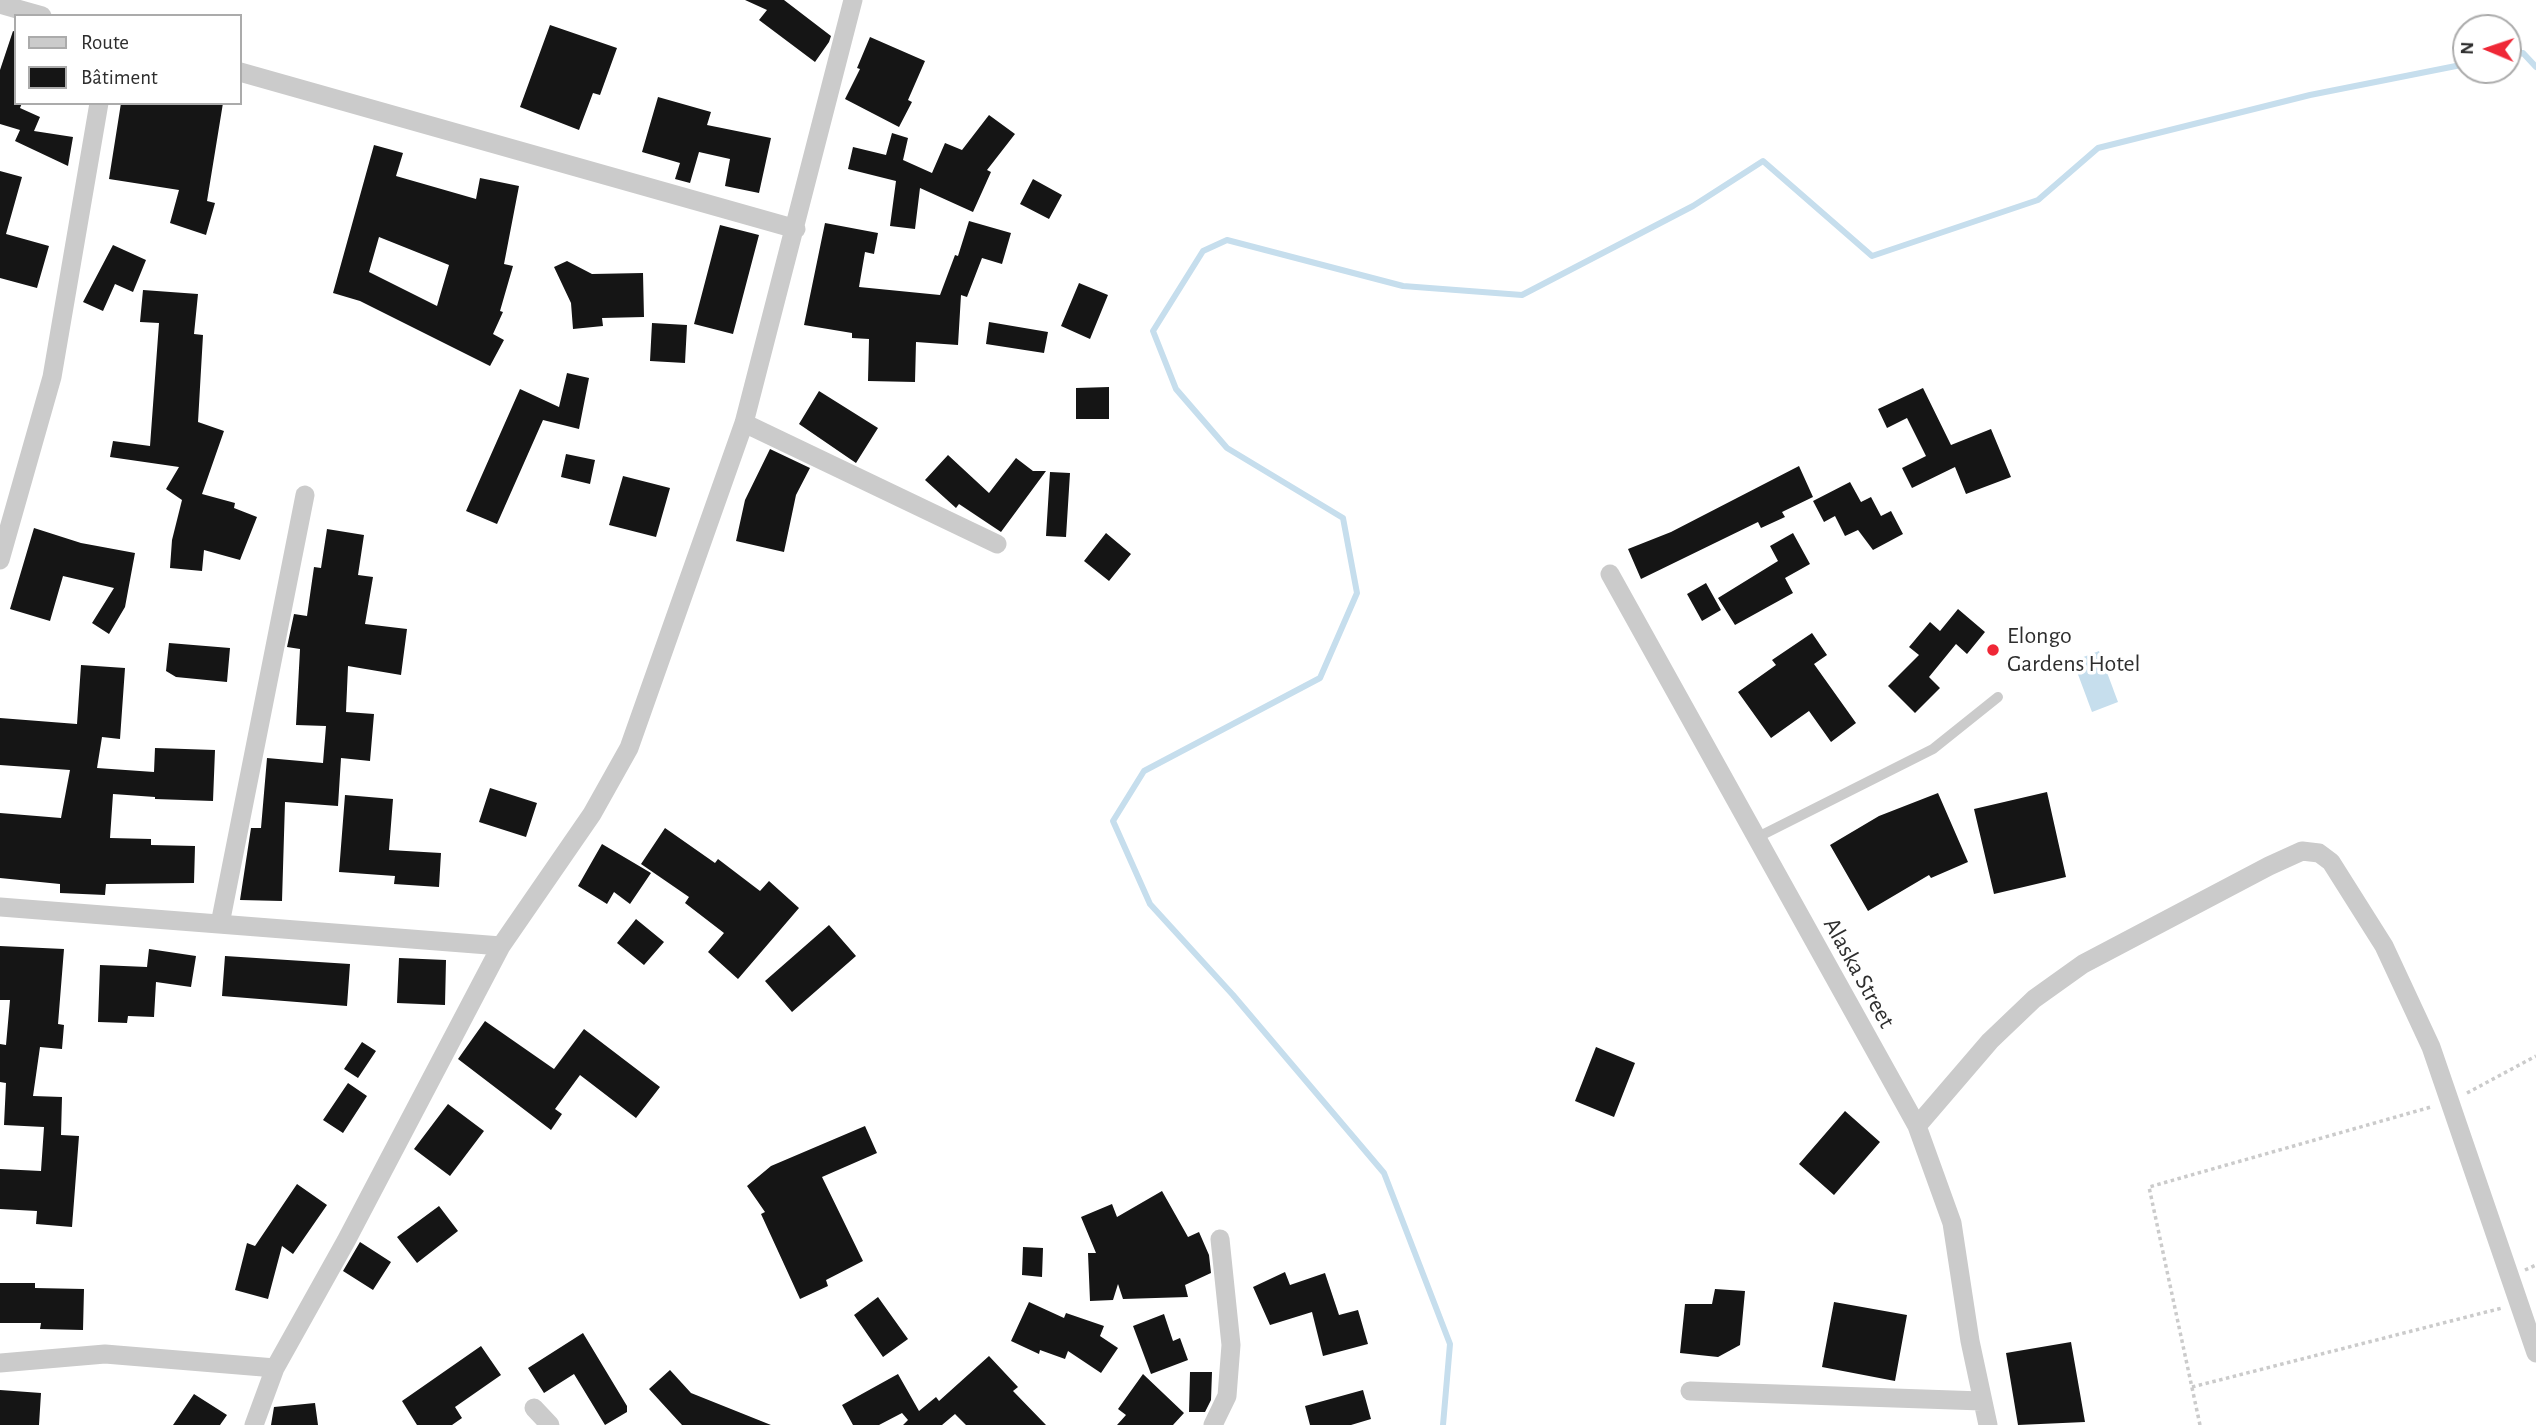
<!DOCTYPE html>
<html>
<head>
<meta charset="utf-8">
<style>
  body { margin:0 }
  #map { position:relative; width:2536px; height:1425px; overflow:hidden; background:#fff; font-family:"Alegreya Sans",sans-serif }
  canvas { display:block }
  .legend { position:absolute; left:14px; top:14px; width:228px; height:91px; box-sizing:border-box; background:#fff; border:2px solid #ababab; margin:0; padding:9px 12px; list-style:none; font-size:21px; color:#2e2e2e }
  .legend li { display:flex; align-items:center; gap:14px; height:35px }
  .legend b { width:35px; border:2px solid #ababab }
  .north { position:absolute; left:2452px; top:14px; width:70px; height:70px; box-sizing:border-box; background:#fff; border:2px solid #ababab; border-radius:50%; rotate:272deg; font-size:19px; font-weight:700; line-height:28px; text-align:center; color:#2e2e2e }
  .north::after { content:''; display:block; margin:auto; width:24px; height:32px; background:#ef2736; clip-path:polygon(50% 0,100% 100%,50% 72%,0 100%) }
</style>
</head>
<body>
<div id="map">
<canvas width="2536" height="1425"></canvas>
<ul class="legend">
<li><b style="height:9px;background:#cbcbcb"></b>Route</li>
<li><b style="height:19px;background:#151515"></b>Bâtiment</li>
</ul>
<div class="north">N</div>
</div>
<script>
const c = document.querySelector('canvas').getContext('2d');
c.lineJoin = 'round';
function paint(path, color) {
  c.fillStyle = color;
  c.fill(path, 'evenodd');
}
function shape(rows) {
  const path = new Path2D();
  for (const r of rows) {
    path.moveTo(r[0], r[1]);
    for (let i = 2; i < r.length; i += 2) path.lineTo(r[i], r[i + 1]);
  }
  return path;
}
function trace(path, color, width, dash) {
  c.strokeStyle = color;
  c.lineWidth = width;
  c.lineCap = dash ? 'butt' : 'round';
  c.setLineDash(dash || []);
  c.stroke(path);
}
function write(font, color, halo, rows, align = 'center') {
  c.font = font + ' "Alegreya Sans",sans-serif';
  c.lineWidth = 7;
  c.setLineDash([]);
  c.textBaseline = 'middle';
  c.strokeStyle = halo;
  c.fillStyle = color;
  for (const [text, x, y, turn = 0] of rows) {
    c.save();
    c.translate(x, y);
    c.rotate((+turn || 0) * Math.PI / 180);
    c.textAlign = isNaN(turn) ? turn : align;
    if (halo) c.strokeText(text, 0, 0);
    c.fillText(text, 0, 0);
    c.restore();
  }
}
const water = shape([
  [2099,651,2118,702,2092,712,2073,661]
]);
const stream = shape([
  [2508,56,2523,53,2536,67],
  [1443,1425,1450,1344,1384,1173,1233,995,1150,904,1113,821,1144,771,1320,678,1357,593,1343,518,1227,448,1176,389,1153,331,1203,251,1227,240,1403,286,1522,295,1693,206,1763,161,1872,256,2038,200,2098,148,2310,95,2466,64]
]);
const building = shape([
  [745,0,784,0,831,36,829,42,815,62,759,20,767,10],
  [550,25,617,48,600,95,593,93,579,130,520,107],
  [13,31,16,32,16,103,22,103,20,108,40,117,34,131,73,137,68,166,15,141,20,130,0,124,0,70],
  [870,37,925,61,908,100,912,102,899,127,845,99,860,69,857,68],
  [658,97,711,112,707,125,771,138,759,193,725,186,730,159,699,152,690,183,675,179,680,163,642,152],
  [121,103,223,103,207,201,215,203,206,235,170,223,179,190,109,179],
  [989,115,1015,134,987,170,991,172,973,212,920,188,915,229,890,226,896,181,848,169,853,147,886,155,892,133,908,138,903,160,932,173,945,143,962,150],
  [374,145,403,153,396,176,476,199,480,178,519,186,504,264,513,266,500,311,503,312,493,334,504,340,490,366,360,301,333,293],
  [379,237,449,265,437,306,369,272],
  [0,171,22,177,6,234,49,246,37,288,0,278],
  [1033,179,1062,195,1049,219,1020,204],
  [969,221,1011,233,1002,264,982,258,967,297,961,295,958,345,916,342,915,382,868,381,869,339,852,338,852,333,804,325,825,223,878,233,874,254,865,252,859,287,940,295,955,255,958,256],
  [720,225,759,235,733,334,694,324],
  [113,245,146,260,133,292,115,284,103,311,83,302],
  [567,261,592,274,643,273,644,317,602,318,603,326,573,329,571,303,554,267],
  [1079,283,1108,295,1090,339,1061,326],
  [143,290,198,294,194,334,203,335,198,422,224,431,202,494,235,503,234,508,257,517,240,560,204,550,202,571,170,568,172,540,182,500,166,489,179,467,110,457,113,441,150,446,159,323,140,322],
  [989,322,1048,332,1044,353,986,344],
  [652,323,687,325,685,363,650,361],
  [567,373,589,378,579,429,543,420,497,524,466,511,520,389,559,407],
  [1109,387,1109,419,1076,419,1076,388],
  [1923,388,1951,445,1991,429,2011,477,1966,494,1955,467,1912,488,1902,468,1926,456,1907,418,1887,428,1878,409],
  [819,391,878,428,856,463,799,424],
  [770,449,810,468,796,495,784,552,736,541,745,500],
  [566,454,595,460,590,484,561,477],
  [948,455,989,493,1016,458,1033,471,1046,471,1001,532,959,504,956,508,925,480],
  [1799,466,1813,497,1782,512,1785,517,1761,528,1758,522,1641,579,1628,549,1671,532],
  [1050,472,1070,473,1066,537,1046,536],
  [623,476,670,488,656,537,609,525],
  [1850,482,1861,502,1871,497,1881,516,1891,511,1903,534,1873,550,1858,530,1845,536,1835,516,1824,522,1813,501],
  [34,528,81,543,135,553,125,607,109,634,92,623,114,588,63,576,50,621,10,609],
  [327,529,364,535,358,575,373,577,365,624,407,629,401,675,348,666,346,712,374,714,370,761,341,758,338,806,285,802,282,901,240,900,251,828,261,828,267,758,323,763,326,726,296,725,300,649,287,647,294,614,307,616,314,567,321,568],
  [1106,533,1131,554,1109,581,1084,561],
  [1793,533,1810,564,1785,578,1793,593,1735,625,1718,598,1778,561,1770,546],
  [1706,583,1721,610,1702,621,1687,594],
  [1958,609,1985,632,1967,654,1956,644,1929,677,1940,688,1915,713,1888,686,1919,655,1909,647,1930,622,1940,631],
  [1812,633,1827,655,1814,664,1856,723,1831,742,1809,711,1771,738,1738,692,1776,665,1772,660],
  [169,643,230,648,227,682,176,677,166,671],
  [81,665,125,668,120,739,102,737,97,768,154,772,155,748,215,750,213,801,155,799,155,797,113,794,110,838,151,839,151,845,195,846,194,883,106,884,105,895,60,893,60,884,0,878,0,813,61,818,70,770,0,765,0,718,77,724],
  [490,788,537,803,526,837,479,822],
  [2047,792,2066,877,1994,894,1974,809],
  [1938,793,1968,862,1931,878,1929,875,1868,911,1830,845,1879,816],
  [345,795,393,799,389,850,441,853,439,887,394,884,395,876,339,872],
  [665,828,715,863,718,859,760,891,769,881,799,908,738,979,708,952,724,933,685,903,689,897,641,864],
  [602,844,651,873,630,904,614,892,607,904,578,886],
  [636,919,664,942,644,965,617,943],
  [829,925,856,956,792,1012,765,981],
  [0,946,64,949,58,1024,64,1025,62,1049,40,1047,33,1096,62,1097,61,1135,79,1136,72,1227,36,1224,37,1211,0,1209,0,1169,41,1171,44,1127,4,1125,6,1083,0,1082,0,1044,6,1045,10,1000,0,1000],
  [149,949,196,956,191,987,156,982,154,1017,128,1016,127,1023,98,1022,100,965,147,967],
  [225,956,350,964,347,1006,222,996],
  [399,958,446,960,445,1005,397,1003],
  [485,1021,554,1069,584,1029,660,1087,636,1118,580,1075,555,1109,562,1114,551,1130,458,1059],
  [362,1042,376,1051,358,1078,344,1069],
  [1596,1047,1635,1063,1614,1117,1575,1101],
  [348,1083,367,1096,343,1133,323,1120],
  [448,1104,484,1131,450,1176,414,1149],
  [1845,1111,1880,1142,1834,1195,1799,1164],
  [865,1126,877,1153,822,1177,863,1261,826,1280,828,1286,800,1299,761,1214,765,1212,747,1186,771,1166],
  [297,1184,327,1205,293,1254,282,1246,268,1299,235,1290,247,1243,255,1246],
  [1162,1191,1188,1237,1199,1232,1209,1255,1211,1273,1185,1285,1188,1297,1123,1299,1118,1284,1113,1300,1090,1301,1088,1253,1096,1253,1081,1217,1112,1204,1117,1217],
  [439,1206,458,1231,417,1263,397,1237],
  [360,1242,391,1262,373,1290,343,1271],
  [1023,1247,1043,1248,1042,1277,1022,1275],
  [1285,1272,1290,1285,1325,1273,1339,1315,1358,1310,1368,1344,1323,1356,1312,1312,1270,1325,1253,1287],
  [0,1283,35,1283,35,1288,84,1289,83,1330,40,1329,41,1323,0,1323],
  [1715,1289,1745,1291,1740,1345,1718,1357,1680,1353,1685,1304,1712,1304],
  [878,1297,908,1339,883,1357,854,1315],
  [1029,1302,1064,1318,1066,1313,1104,1326,1100,1336,1118,1348,1101,1373,1068,1351,1065,1359,1040,1350,1039,1354,1011,1341],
  [1834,1302,1907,1315,1895,1381,1822,1367],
  [1164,1314,1173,1341,1180,1338,1188,1360,1151,1374,1133,1326],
  [583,1333,627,1406,627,1412,605,1425,574,1374,544,1393,528,1368],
  [2071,1342,2085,1422,2018,1425,2006,1353],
  [481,1346,501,1375,455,1407,462,1418,452,1425,417,1425,402,1401],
  [989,1356,1018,1387,1013,1391,1046,1425,966,1425,955,1414,942,1425,903,1425,908,1420,902,1413,879,1425,853,1425,842,1405,898,1374,919,1411,936,1397,939,1401],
  [670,1370,691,1393,771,1425,682,1425,649,1389],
  [1190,1372,1212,1372,1211,1400,1205,1412,1189,1412],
  [1143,1374,1184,1413,1173,1425,1117,1425,1126,1415,1118,1409],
  [0,1390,41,1393,39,1425,0,1425],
  [1363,1390,1371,1419,1351,1425,1310,1425,1305,1406],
  [194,1394,227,1415,220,1425,173,1425],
  [315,1403,318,1425,271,1425,274,1407]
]);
const path = shape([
  [2467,1093,2536,1056],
  [2525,1270,2536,1265],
  [2192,1387,2502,1308],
  [2200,1425,2149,1187,2431,1107]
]);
const service = shape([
  [1756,838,1933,749,1998,697]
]);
const minor = shape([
  [0,4,42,16],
  [240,72,796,229],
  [744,423,997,544],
  [0,560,52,377,99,103],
  [1610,574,1917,1126,1952,1223,1970,1341,1988,1425],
  [0,907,501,946],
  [220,924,305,495],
  [1917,1126,1990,1041,2034,999,2083,964,2269,866,2302,851,2319,853,2331,862,2384,946,2431,1047,2536,1353],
  [0,1363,105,1354,275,1368],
  [1690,1391,1982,1401],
  [534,1408,550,1425],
  [254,1425,275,1368,346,1241,501,946,592,814,629,748,744,423,853,0],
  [1213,1425,1227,1396,1231,1345,1220,1239]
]);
const markers = [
  [1993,650,7,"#ef2736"]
];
const poiNames = [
  ["Elongo",2007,636],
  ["Gardens Hotel",2007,664]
];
const streetNames = [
  ["Alaska Street",1859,973,61]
];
paint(water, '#c6deed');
trace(stream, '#c6deed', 6);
paint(building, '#151515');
trace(path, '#cbcbcb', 3.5, [3.5, 3.5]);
trace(service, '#cbcbcb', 10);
trace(minor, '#cbcbcb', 19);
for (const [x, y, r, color] of markers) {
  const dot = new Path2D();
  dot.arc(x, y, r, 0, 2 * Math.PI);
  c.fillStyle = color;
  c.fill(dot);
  trace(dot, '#fff', 2.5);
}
write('24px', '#2e2e2e', '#fff', poiNames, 'left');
write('24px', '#2e2e2e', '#fff', streetNames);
</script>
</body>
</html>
